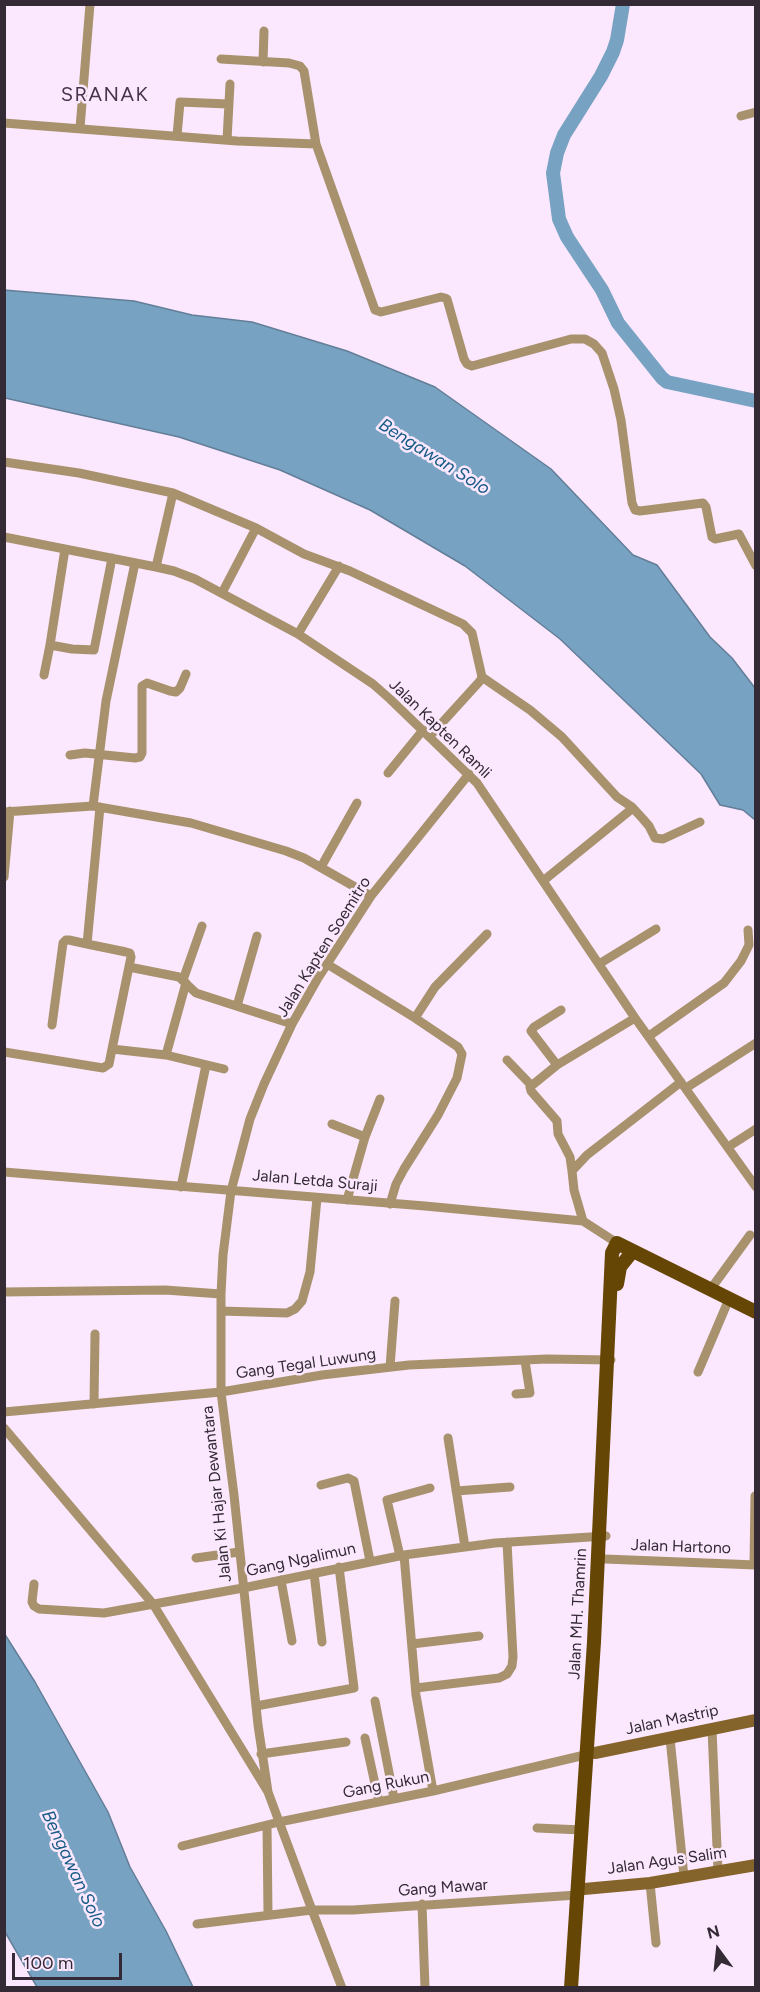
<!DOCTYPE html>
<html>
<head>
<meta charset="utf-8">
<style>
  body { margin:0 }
  #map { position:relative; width:760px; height:1992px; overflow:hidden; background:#fce8fe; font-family:Figtree,sans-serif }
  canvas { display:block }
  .frame { position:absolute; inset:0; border:6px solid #332a35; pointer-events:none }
  .north { position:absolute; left:688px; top:1920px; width:60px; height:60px; -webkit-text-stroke:4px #fce8fe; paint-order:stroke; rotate:345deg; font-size:16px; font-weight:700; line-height:24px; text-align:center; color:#332a35 }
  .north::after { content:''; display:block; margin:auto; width:21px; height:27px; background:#332a35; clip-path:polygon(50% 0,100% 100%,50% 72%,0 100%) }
  .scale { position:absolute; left:12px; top:1953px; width:110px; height:27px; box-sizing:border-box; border:3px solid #332a35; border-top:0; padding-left:8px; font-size:18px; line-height:21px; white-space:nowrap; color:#332a35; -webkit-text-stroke:4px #fce8fe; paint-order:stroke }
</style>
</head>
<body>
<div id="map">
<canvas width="760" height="1992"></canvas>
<div class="frame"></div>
<div class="north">N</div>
<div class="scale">100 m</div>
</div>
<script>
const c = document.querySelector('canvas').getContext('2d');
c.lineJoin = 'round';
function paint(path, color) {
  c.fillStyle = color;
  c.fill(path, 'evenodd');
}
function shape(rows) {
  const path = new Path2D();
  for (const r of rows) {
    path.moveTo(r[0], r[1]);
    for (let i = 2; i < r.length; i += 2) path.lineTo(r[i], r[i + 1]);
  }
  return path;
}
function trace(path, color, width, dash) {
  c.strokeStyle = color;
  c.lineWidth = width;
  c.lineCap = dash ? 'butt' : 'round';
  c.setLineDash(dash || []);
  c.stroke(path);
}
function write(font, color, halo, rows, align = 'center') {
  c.font = font + ' Figtree,sans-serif';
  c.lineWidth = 5;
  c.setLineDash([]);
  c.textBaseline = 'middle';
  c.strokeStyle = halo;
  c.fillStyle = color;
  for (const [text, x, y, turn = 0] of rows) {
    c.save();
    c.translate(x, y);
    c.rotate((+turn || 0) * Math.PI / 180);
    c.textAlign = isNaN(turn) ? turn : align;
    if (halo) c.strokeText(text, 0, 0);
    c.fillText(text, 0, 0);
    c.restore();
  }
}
const water = shape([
  [4,290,134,301,192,315,252,322,347,351,435,387,551,469,633,555,657,565,710,637,732,658,755,688,755,820,743,810,720,805,701,774,560,639,465,566,370,510,280,470,179,437,5,398,4,290],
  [4,1633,35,1682,108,1812,130,1867,166,1931,193,1987,37,1987,5,1932,4,1633]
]);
const river = shape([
  [623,4,617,40,613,52,601,76,564,135,557,153,553,173,559,219,567,237,602,290,618,323,662,378,667,382,756,401]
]);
const minor = shape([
  [221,59,289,63,300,66,304,71,316,144],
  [263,62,264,31],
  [741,116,756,112],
  [4,123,237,141,316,144,375,310,381,312,441,297,445,298,447,299,464,359,467,364,472,366,571,339,585,339,594,344,602,353,614,389,621,420,632,503,635,510,640,511,703,503,706,507,712,537,715,539,739,534,756,566],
  [80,128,90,4],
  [177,136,180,102,228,104],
  [227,140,230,84],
  [4,462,79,473,173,493,256,528,304,554,350,571,463,624,472,633,482,677,480,681,430,736],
  [4,537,156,567,174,571,195,579,298,634,373,684,390,699,477,783,635,1018,756,1187],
  [156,567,173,493],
  [222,593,256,528],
  [298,634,339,566],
  [50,645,65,549],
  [44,675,50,645,72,649,94,650,112,558],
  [482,677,530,710,562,737,617,797,632,807,643,819,649,826,655,838,663,839,700,822],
  [70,755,85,753,135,758,140,757,142,753,142,686,147,683,170,691,176,692,180,688,186,674],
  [388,773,423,730],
  [93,806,106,701,135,563],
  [100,807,87,944,126,952,130,953,131,957,112,1049],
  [4,812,93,806,191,823,286,851,304,858,371,896],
  [321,867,357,803],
  [4,877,10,811],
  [543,881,633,808],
  [327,964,415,1018,458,1047,462,1054,457,1078,438,1115,404,1169,396,1184,390,1204],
  [599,964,656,929],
  [129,967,179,977,196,993,292,1024],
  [183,980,202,926],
  [237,1006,257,936],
  [415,1018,435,987,487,934],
  [52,1025,63,943,66,940,69,940,87,944],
  [649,1036,724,983,741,961,749,945,748,930],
  [4,1052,103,1068,109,1064,112,1049,166,1055,224,1069],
  [166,1055,186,983],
  [507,1060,531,1085],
  [557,1065,531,1031,534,1027,561,1010],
  [686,1088,756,1043],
  [332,1124,365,1137,347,1200],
  [365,1137,380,1099],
  [728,1147,756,1129],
  [572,1171,570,1157,558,1134,557,1121,531,1091,530,1087,557,1065,635,1018],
  [4,1172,425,1206,583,1221,614,1241],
  [181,1187,206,1065],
  [583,1221,574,1190,572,1171,587,1155,681,1082],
  [710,1290,750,1235],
  [4,1292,165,1290,221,1294],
  [221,1311,287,1313,295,1309,302,1301,310,1272,317,1198],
  [390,1367,395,1301],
  [698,1372,729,1299],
  [516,1394,530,1393,525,1361],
  [94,1404,95,1334],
  [4,1412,221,1392,322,1375,409,1365,547,1359,611,1360],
  [4,1428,153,1604,268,1792,312,1910,353,1910,577,1895],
  [448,1438,465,1547],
  [321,1485,348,1478,354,1481,370,1561],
  [456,1491,510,1487],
  [404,1555,416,1695,433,1791],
  [400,1556,387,1500,430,1488],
  [196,1558,239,1552],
  [605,1559,756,1565],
  [754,1565,755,1496],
  [314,1573,322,1642],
  [281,1580,292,1641],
  [34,1584,32,1602,34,1606,39,1609,104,1613,243,1588,404,1555,495,1543,606,1536],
  [412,1644,479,1636],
  [416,1688,499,1678,507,1674,512,1666,513,1657,507,1542],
  [375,1701,394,1798],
  [256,1706,354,1688,339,1567],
  [712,1729,718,1871],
  [365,1738,379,1802],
  [670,1738,684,1877],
  [261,1754,346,1742],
  [268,1792,258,1725,234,1495,221,1392,221,1294,223,1255,231,1191,250,1119,264,1084,292,1024,318,978,371,896,469,774],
  [267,1825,268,1914],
  [537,1828,582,1830],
  [182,1846,279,1822,433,1791,589,1754],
  [650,1883,656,1943],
  [422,1904,425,1988],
  [197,1924,312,1910,342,1988]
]);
const secondary = shape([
  [595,1753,756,1720],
  [584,1889,650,1883,756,1865]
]);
const primary = shape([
  [617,1284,620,1267,632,1252],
  [571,1988,594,1642,612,1253,617,1243,756,1312]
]);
const streetNames = [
  ["Jalan Kapten Ramli",440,729,44],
  ["Jalan Kapten Soemitro",324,947,-58],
  ["Jalan Letda Suraji",315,1181,5],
  ["Gang Tegal Luwung",306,1364,-8],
  ["Jalan Ki Hajar Dewantara",217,1494,-96],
  ["Jalan Hartono",681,1547,2],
  ["Gang Ngalimun",301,1560,-12],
  ["Jalan MH. Thamrin",578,1614,-87],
  ["Jalan Mastrip",672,1720,-12],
  ["Gang Rukun",386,1785,-11],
  ["Jalan Agus Salim",667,1861,-8],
  ["Gang Mawar",443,1888,-4]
];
const waterNames = [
  ["Bengawan Solo",434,457,32],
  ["Bengawan Solo",73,1869,65]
];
const quarterNames = [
  ["SRANAK",105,95]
];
paint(water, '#78a2c2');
trace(water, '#637e98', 1.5);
trace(river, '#78a2c2', 14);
trace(minor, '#a8926e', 9);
trace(secondary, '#85642b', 12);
trace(primary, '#654604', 14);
write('16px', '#332a35', '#fce8fe', streetNames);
write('italic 18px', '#175c87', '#fce8fe', waterNames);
c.letterSpacing = '1.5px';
write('20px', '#48354b', '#fce8fe', quarterNames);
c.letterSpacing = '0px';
</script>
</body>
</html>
